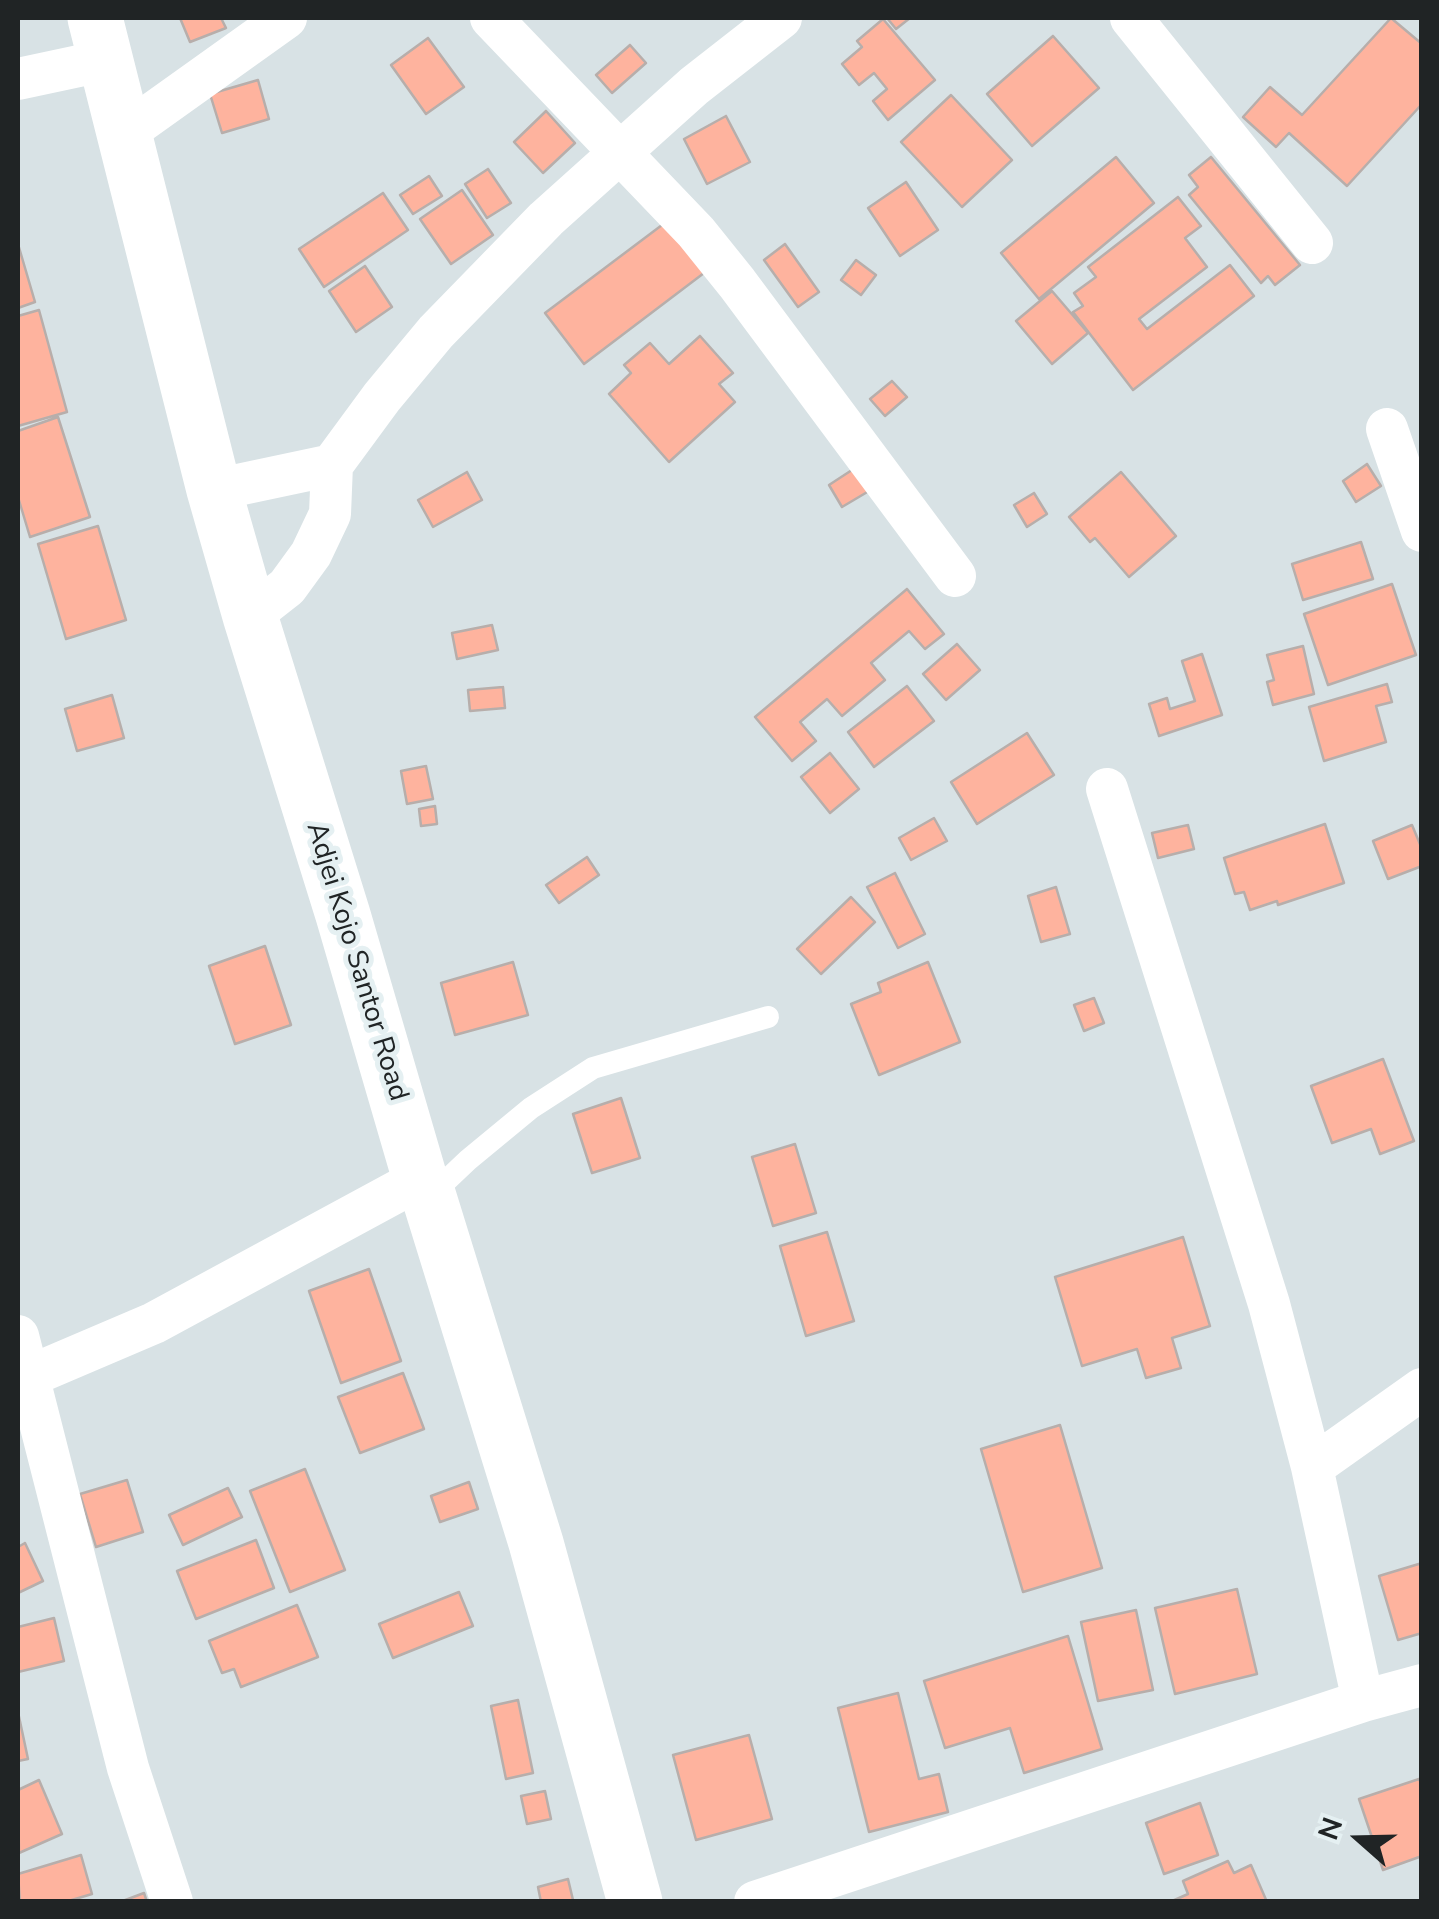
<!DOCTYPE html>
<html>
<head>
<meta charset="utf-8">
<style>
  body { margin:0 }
  #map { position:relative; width:1439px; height:1919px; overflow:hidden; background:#d8e2e5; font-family:"Nunito Sans",sans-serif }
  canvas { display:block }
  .frame { position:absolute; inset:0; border:20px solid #202425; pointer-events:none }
  .north { position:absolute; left:1309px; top:1789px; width:100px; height:100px; -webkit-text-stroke:8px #e5f0f2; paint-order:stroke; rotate:290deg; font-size:28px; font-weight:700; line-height:40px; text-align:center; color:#202425 }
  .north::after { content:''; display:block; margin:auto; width:35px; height:45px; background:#202425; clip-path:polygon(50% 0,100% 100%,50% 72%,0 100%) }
</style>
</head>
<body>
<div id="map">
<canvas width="1439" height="1919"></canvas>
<div class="frame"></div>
<div class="north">N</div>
</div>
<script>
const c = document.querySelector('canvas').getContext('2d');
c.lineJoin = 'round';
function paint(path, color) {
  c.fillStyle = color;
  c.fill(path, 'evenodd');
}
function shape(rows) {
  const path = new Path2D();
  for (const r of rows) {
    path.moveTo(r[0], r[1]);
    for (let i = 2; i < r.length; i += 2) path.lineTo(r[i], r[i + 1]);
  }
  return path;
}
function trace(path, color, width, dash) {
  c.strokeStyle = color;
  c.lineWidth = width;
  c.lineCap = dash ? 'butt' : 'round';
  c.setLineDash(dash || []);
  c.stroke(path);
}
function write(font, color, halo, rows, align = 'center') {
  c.font = font + ' "Nunito Sans",sans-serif';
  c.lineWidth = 10;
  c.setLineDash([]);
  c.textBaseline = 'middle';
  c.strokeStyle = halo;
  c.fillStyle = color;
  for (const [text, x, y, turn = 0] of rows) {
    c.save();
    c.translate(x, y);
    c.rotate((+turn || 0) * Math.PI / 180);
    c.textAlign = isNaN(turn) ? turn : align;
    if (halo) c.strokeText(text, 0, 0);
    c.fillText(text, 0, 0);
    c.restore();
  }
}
const building = shape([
  [180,18,221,18,226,28,190,42,180,18],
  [887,18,910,18,896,29,887,18],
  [1391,18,1422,44,1422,104,1347,186,1289,133,1276,147,1243,117,1270,87,1302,115,1391,18],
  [883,19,935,80,888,120,873,101,887,89,874,73,859,85,842,64,862,47,857,41,883,19],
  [1053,36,1099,88,1032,146,987,94,1053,36],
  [428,38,464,87,426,114,391,65,428,38],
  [630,45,646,63,612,93,596,75,630,45],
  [258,80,269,119,222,133,210,94,258,80],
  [951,95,1012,160,962,207,901,142,951,95],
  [546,111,575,143,543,173,514,142,546,111],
  [726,116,750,162,707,184,684,139,726,116],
  [1116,157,1154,203,1039,299,1001,253,1116,157],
  [1211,157,1300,265,1275,285,1268,276,1261,283,1189,195,1198,187,1189,175,1211,157],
  [488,169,511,203,487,218,465,184,488,169],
  [429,176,442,196,413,214,400,195,429,176],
  [906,182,938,230,900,256,868,208,906,182],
  [462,190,493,235,451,264,420,219,462,190],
  [383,193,408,230,324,287,299,249,383,193],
  [1178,197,1201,226,1185,238,1207,267,1139,319,1147,329,1230,265,1254,296,1133,390,1073,312,1083,306,1074,293,1096,277,1088,267,1178,197],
  [666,222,704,273,584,364,545,313,666,222],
  [18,244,35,302,18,308,18,244],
  [785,244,819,292,798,307,764,260,785,244],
  [856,260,876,275,861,295,841,280,856,260],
  [365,266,392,307,356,332,329,291,365,266],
  [1052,291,1088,333,1052,364,1016,321,1052,291],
  [39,310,67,412,18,426,18,316,39,310],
  [700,336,733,373,719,384,735,402,669,462,609,394,631,373,624,365,650,343,669,364,700,336],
  [892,381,907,397,885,416,870,399,892,381],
  [58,417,90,517,30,537,18,497,18,431,58,417],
  [1367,464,1381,486,1356,502,1343,481,1367,464],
  [855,468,869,491,842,507,829,485,855,468],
  [467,472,482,500,433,527,418,500,467,472],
  [1121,472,1176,536,1129,577,1095,538,1090,542,1069,517,1121,472],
  [1034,493,1047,514,1027,527,1014,505,1034,493],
  [98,526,126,620,66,639,38,544,98,526],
  [1361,542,1373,579,1303,600,1292,564,1361,542],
  [1392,584,1416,655,1328,685,1304,614,1392,584],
  [907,589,944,634,925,649,909,631,871,663,885,680,842,716,827,699,800,722,816,741,792,761,755,717,907,589],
  [492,625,498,650,457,659,452,633,492,625],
  [957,644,980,670,946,700,923,674,957,644],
  [1303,646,1314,694,1273,705,1267,682,1274,680,1267,655,1303,646],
  [1202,654,1222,715,1159,736,1149,704,1167,698,1170,709,1195,701,1182,661,1202,654],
  [1387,684,1392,702,1376,706,1386,742,1324,761,1309,707,1387,684],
  [907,686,934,721,874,767,848,732,907,686],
  [503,687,505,708,470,711,468,690,503,687],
  [112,695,124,738,77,751,65,709,112,695],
  [1027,733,1054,775,977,824,951,782,1027,733],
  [830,753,859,789,830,813,801,777,830,753],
  [426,766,433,799,407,804,401,771,426,766],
  [435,806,437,824,421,826,419,809,435,806],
  [934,818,947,841,911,860,899,838,934,818],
  [1325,824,1344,883,1278,905,1277,901,1250,910,1244,892,1235,894,1224,858,1325,824],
  [1188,825,1194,849,1158,858,1152,833,1188,825],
  [1412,825,1422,849,1422,866,1388,879,1373,841,1412,825],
  [587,857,599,875,559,903,546,885,587,857],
  [895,873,925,934,898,948,867,887,895,873],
  [1056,887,1070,934,1041,942,1028,896,1056,887],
  [851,897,875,922,821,974,797,949,851,897],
  [265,946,291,1025,235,1044,209,966,265,946],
  [513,962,528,1015,455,1035,441,983,513,962],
  [928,962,960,1042,879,1075,851,1004,881,992,878,983,928,962],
  [1094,998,1104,1023,1084,1031,1074,1005,1094,998],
  [1383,1059,1414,1141,1380,1154,1371,1129,1332,1143,1311,1086,1383,1059],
  [621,1098,640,1158,592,1173,573,1114,621,1098],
  [795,1144,816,1213,773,1226,752,1157,795,1144],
  [827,1232,854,1321,806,1336,780,1246,827,1232],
  [1183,1237,1210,1326,1172,1338,1181,1368,1146,1378,1137,1349,1082,1366,1055,1277,1183,1237],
  [369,1269,401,1361,341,1383,309,1291,369,1269],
  [403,1373,424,1429,360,1453,338,1397,403,1373],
  [1060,1425,1102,1568,1023,1592,981,1449,1060,1425],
  [305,1469,345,1570,290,1592,250,1491,305,1469],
  [127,1480,143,1532,96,1547,80,1494,127,1480],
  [469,1482,478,1509,440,1522,431,1496,469,1482],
  [228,1488,242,1517,183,1545,169,1515,228,1488],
  [256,1540,274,1588,196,1619,177,1571,256,1540],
  [25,1543,43,1581,18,1593,18,1547,25,1543],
  [1422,1563,1422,1633,1398,1640,1379,1576,1422,1563],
  [1237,1589,1257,1674,1175,1694,1155,1608,1237,1589],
  [459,1592,473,1626,393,1658,379,1624,459,1592],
  [297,1605,318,1657,241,1687,234,1669,222,1673,209,1641,297,1605],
  [1136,1610,1153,1690,1098,1701,1081,1622,1136,1610],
  [54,1618,64,1661,18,1672,18,1627,54,1618],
  [1068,1636,1102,1749,1024,1773,1010,1728,945,1748,924,1681,1068,1636],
  [898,1693,919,1779,939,1774,948,1812,869,1832,838,1708,898,1693],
  [518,1700,533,1773,506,1779,491,1706,518,1700],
  [18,1712,28,1759,18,1761,18,1712],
  [749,1735,772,1819,696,1840,673,1755,749,1735],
  [1419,1779,1422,1785,1422,1856,1383,1870,1359,1799,1419,1779],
  [39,1780,62,1834,19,1853,18,1790,39,1780],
  [545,1791,551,1819,527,1824,521,1796,545,1791],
  [1200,1803,1218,1855,1164,1874,1146,1823,1200,1803],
  [81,1855,92,1894,65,1902,20,1902,18,1874,81,1855],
  [1228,1861,1234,1873,1251,1865,1267,1902,1170,1902,1188,1894,1183,1881,1228,1861],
  [568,1879,573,1900,541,1902,538,1887,568,1879],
  [144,1893,147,1902,120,1902,144,1893]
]);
const service = shape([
  [429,1197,468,1160,531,1108,593,1068,768,1017]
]);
const minor = shape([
  [491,18,696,232,737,283,955,576],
  [1131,18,1312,243],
  [18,79,107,60],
  [125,133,286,18],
  [1387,429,1422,531],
  [214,490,332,465],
  [250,616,287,587,311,554,330,514,332,465,382,397,436,332,546,219,694,86,781,18],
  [1107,789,1269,1304,1312,1467,1363,1701],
  [18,1336,128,1768,172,1902],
  [18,1381,154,1323,420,1179],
  [1312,1467,1422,1389],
  [755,1902,1363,1701,1422,1685]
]);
const tertiary = shape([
  [95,18,214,490,250,616,343,915,420,1179,429,1197,536,1543,635,1902]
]);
const streetNames = [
  ["Adjei Kojo Santor Road",356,962,73]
];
paint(building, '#feb39e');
trace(building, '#b7aeab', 2.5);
trace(service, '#fff', 22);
trace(minor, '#fff', 42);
trace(tertiary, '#fff', 55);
write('28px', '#202425', '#e5f0f2', streetNames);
</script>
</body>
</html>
